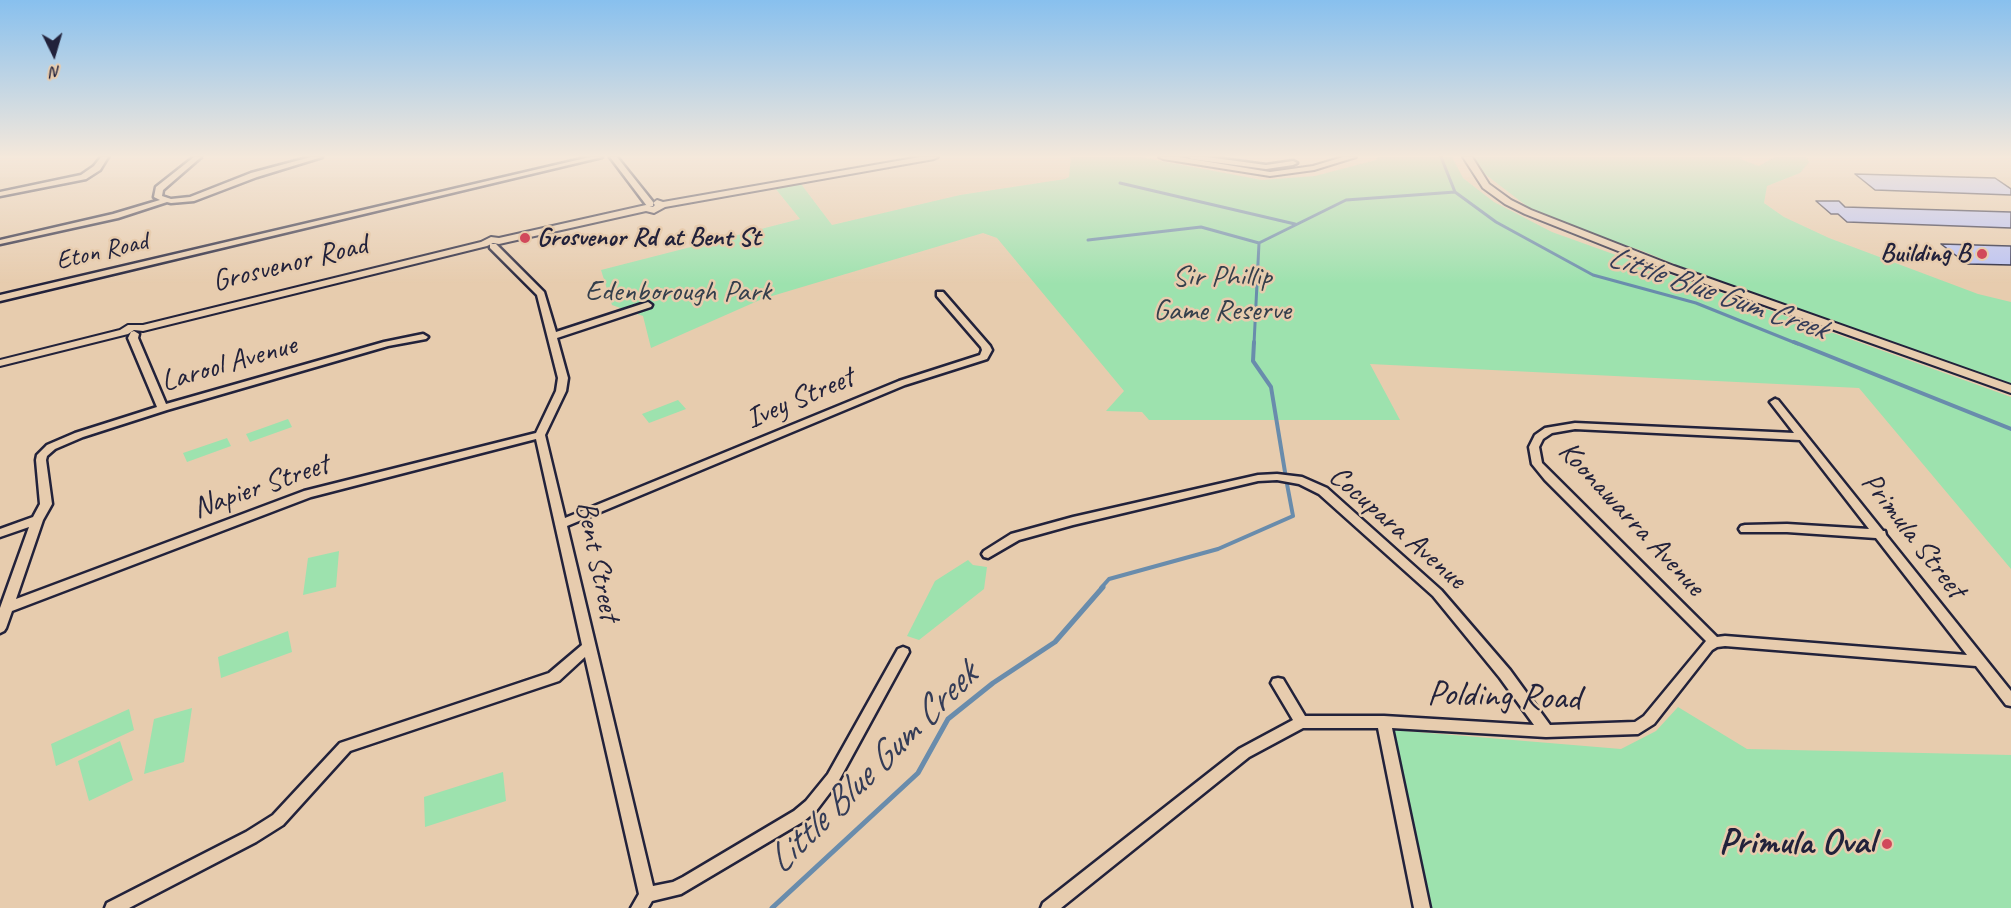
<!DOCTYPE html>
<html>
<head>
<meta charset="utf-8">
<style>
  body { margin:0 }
  #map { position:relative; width:2011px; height:908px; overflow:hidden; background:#e7ccae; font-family:Caveat,sans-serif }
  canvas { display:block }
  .north { position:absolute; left:24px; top:24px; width:60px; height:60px; -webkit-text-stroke:4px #e7ccae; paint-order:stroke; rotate:175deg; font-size:16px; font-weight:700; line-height:24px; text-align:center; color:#22223b }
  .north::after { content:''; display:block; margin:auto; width:21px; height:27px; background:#22223b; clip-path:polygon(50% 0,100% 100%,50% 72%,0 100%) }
</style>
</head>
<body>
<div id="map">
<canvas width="2011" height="908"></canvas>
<div class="north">N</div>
</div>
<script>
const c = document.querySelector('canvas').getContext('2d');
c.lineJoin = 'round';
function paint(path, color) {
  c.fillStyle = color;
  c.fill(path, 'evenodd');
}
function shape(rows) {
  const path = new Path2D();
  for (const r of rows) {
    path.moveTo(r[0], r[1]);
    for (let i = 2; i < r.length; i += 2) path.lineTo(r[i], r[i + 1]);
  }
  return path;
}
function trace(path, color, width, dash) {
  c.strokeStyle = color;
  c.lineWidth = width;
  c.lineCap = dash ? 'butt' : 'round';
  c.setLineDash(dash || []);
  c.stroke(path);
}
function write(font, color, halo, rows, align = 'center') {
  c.font = font + ' Caveat,sans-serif';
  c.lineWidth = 5;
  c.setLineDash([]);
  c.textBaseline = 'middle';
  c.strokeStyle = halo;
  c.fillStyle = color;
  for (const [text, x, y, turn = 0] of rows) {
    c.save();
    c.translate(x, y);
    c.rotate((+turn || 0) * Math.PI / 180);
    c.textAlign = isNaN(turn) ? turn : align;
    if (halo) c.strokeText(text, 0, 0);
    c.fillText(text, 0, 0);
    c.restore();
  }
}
const green = shape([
  [1071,157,1140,157,1262,180,1315,176,1376,160,1378,157,1452,157,1463,178,1494,202,1552,232,2011,397,2011,569,1859,388,1370,364,1400,420,1149,420,1142,412,1106,411,1124,391,997,238,983,233,762,299,651,348,643,316,612,305,601,270,800,219,775,188,801,184,832,225,960,195,1065,179,1069,177],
  [1470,157,1743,157,1740,159,1759,166,1775,157,1806,157,1809,162,1800,173,1767,186,1764,203,1784,217,1829,238,1978,294,2011,302,2011,385,1750,295,1640,250,1545,220,1473,165],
  [678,400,686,409,649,423,642,414],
  [288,419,292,427,250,442,246,434],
  [227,438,231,446,187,462,183,453],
  [339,551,336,587,303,595,308,558],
  [968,560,973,565,987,567,984,589,919,640,907,636,935,581],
  [288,631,292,652,221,678,218,657],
  [1678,707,1747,749,2011,755,2011,908,1431,908,1393,730,1621,749,1656,731],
  [192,708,184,762,144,774,154,719],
  [129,709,134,730,56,766,51,744],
  [120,741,133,780,89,801,78,761],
  [503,772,506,801,425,827,424,797]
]);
const streamFar2 = shape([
  [1441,157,1455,192,1496,222,1593,275,1696,303,1798,344],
  [1120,183,1295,224],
  [1088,240,1201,227,1259,243,1346,200,1455,192],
  [1254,344,1259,243]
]);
const streamFar1 = shape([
  [1254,342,1253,361,1271,387,1285,472],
  [1794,342,2011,429],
  [1101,588,1109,579,1218,549,1293,516,1287,484]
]);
const stream = shape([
  [772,908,918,773,948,719,993,683,1055,642,1103,587]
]);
const building = shape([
  [1855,174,1995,178,2011,189,2011,195,1875,190,1855,174],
  [1816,201,1839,201,1845,207,2011,212,2011,228,1847,222,1838,214,1831,214,1816,201],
  [1941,244,2011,246,2011,265,1967,264,1941,244]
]);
const minor = shape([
  [101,157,108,157,100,170,86,179,0,196,0,192,81,175,94,166,101,157],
  [194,157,201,157,163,190,162,196,171,199,190,197,251,173,311,157,322,157,257,177,194,201,171,203,167,202,118,218,0,244,0,240,113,214,160,200,154,197,156,187,194,157],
  [590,157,602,157,0,301,0,295,590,157],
  [610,157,617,157,653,202,653,206,647,206,610,157],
  [1188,157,1207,157,1266,165,1293,161,1297,163,1293,165,1266,169,1191,159,1188,157],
  [490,244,496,244,544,292,556,332,645,303,648,302,652,305,651,307,557,338,568,378,566,391,545,435,565,518,899,381,980,355,982,350,981,347,937,296,937,292,943,292,990,346,992,350,987,359,905,385,567,526,653,886,673,882,683,877,794,811,806,801,828,774,898,649,903,647,908,649,909,652,838,782,816,811,804,821,681,894,652,901,648,908,631,908,639,894,585,657,559,681,350,751,283,825,256,842,129,908,105,908,107,903,246,832,273,815,340,743,549,673,582,645,536,439,311,497,12,611,6,628,4,631,0,633,0,608,29,527,0,537,0,529,33,517,40,504,36,460,37,455,47,445,75,433,157,407,128,338,131,332,134,331,139,334,138,338,166,404,384,342,423,334,428,337,426,339,388,346,167,410,83,437,55,449,47,456,46,460,52,504,43,520,16,599,304,491,536,433,556,391,558,378,537,295,490,248,490,244],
  [1775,399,1778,400,1883,531,1885,531,1886,535,2011,691,2011,706,2006,705,1976,666,1725,646,1717,647,1712,650,1654,724,1638,734,1546,737,1392,728,1430,908,1414,908,1378,728,1303,728,1249,757,1061,908,1041,908,1043,903,1239,749,1293,720,1271,683,1273,679,1278,678,1283,679,1305,716,1384,716,1534,725,1500,678,1433,596,1319,494,1299,484,1277,480,1258,481,1073,525,1019,540,988,558,984,557,982,554,984,551,1011,534,1073,517,1258,475,1277,474,1302,477,1327,488,1441,590,1510,670,1550,725,1635,722,1644,716,1706,641,1545,480,1532,464,1529,447,1535,435,1545,428,1575,423,1794,433,1770,402,1775,399],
  [1575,429,1800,440,1869,529,1787,524,1745,525,1741,526,1739,529,1741,532,1787,532,1876,538,1967,655,1725,636,1717,637,1542,463,1539,447,1543,439,1552,433,1575,429]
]);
const tertiary = shape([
  [920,157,938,157,934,159,665,207,654,213,646,211,499,244,493,243,487,246,143,331,134,330,128,334,0,366,0,360,120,330,128,325,143,325,481,242,491,237,499,238,646,205,653,207,655,205,653,203,657,200,663,202,920,157],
  [1159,157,1179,157,1270,172,1313,166,1343,157,1356,157,1314,170,1270,176,1163,159,1159,157]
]);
const secondary = shape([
  [1463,157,1472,157,1489,184,1511,200,1531,210,1674,266,2011,385,2011,393,1666,270,1525,214,1505,204,1483,188,1463,157]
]);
const markers = [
  [525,238,6,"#d1495b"],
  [1982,254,6,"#d1495b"],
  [1887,844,6,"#d1495b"]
];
const farPoinames = [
  ["Grosvenor Rd at Bent St",537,238],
  ["Building B",1970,254,"right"]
];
const farStreetnames = [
  ["Eton Road",102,252,-13]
];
const streetNames = [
  ["Grosvenor Road",290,264,-14],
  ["Larool Avenue",229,364,-16],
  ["Ivey Street",800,399,-23],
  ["Napier Street",261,487,-19],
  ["Koonawarra Avenue",1631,519,47],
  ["Cocupara Avenue",1397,528,41],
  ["Primula Street",1913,536,52],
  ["Bent Street",597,561,78]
];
const parkNames = [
  ["Sir Phillip",1222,277],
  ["Game Reserve",1222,311],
  ["Edenborough Park",678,292]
];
const waterNames = [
  ["Little Blue Gum Creek",1717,294,19]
];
const nearStreetnames = [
  ["Polding Road",1504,697,2]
];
const nearPoinames = [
  ["Primula Oval",1875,844]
];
const nearWaternames = [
  ["Little Blue Gum Creek",873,769,-45]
];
paint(green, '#9de2ae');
trace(streamFar2, '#698cac', 3);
trace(streamFar1, '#698cac', 4);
trace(stream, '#698cac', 5);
paint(building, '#bac2f4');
trace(building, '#22223b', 1.5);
trace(minor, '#22223b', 5);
trace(tertiary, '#22223b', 4);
trace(secondary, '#22223b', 4);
paint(minor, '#e7ccae');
paint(tertiary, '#e7ccae');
paint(secondary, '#e7ccae');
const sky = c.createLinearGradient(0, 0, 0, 284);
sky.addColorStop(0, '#88c0ee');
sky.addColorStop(0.55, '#f4e8db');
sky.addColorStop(1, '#f4e8db00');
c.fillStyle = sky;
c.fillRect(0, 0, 2011, 284);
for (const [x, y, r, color] of markers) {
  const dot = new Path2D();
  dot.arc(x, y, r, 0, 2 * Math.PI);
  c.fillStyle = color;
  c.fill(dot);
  trace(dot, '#e7ccae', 2);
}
write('bold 26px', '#22223b', '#e7ccae', farPoinames, 'left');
write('26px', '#22223b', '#e7ccae', farStreetnames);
write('30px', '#22223b', '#e7ccae', streetNames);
write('30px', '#343f4c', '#e7ccae', parkNames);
write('italic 32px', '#343c57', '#e7ccae', waterNames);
write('36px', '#22223b', '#e7ccae', nearStreetnames);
write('bold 36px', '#22223b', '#e7ccae', nearPoinames, 'right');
write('italic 39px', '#343c57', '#e7ccae', nearWaternames);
</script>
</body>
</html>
